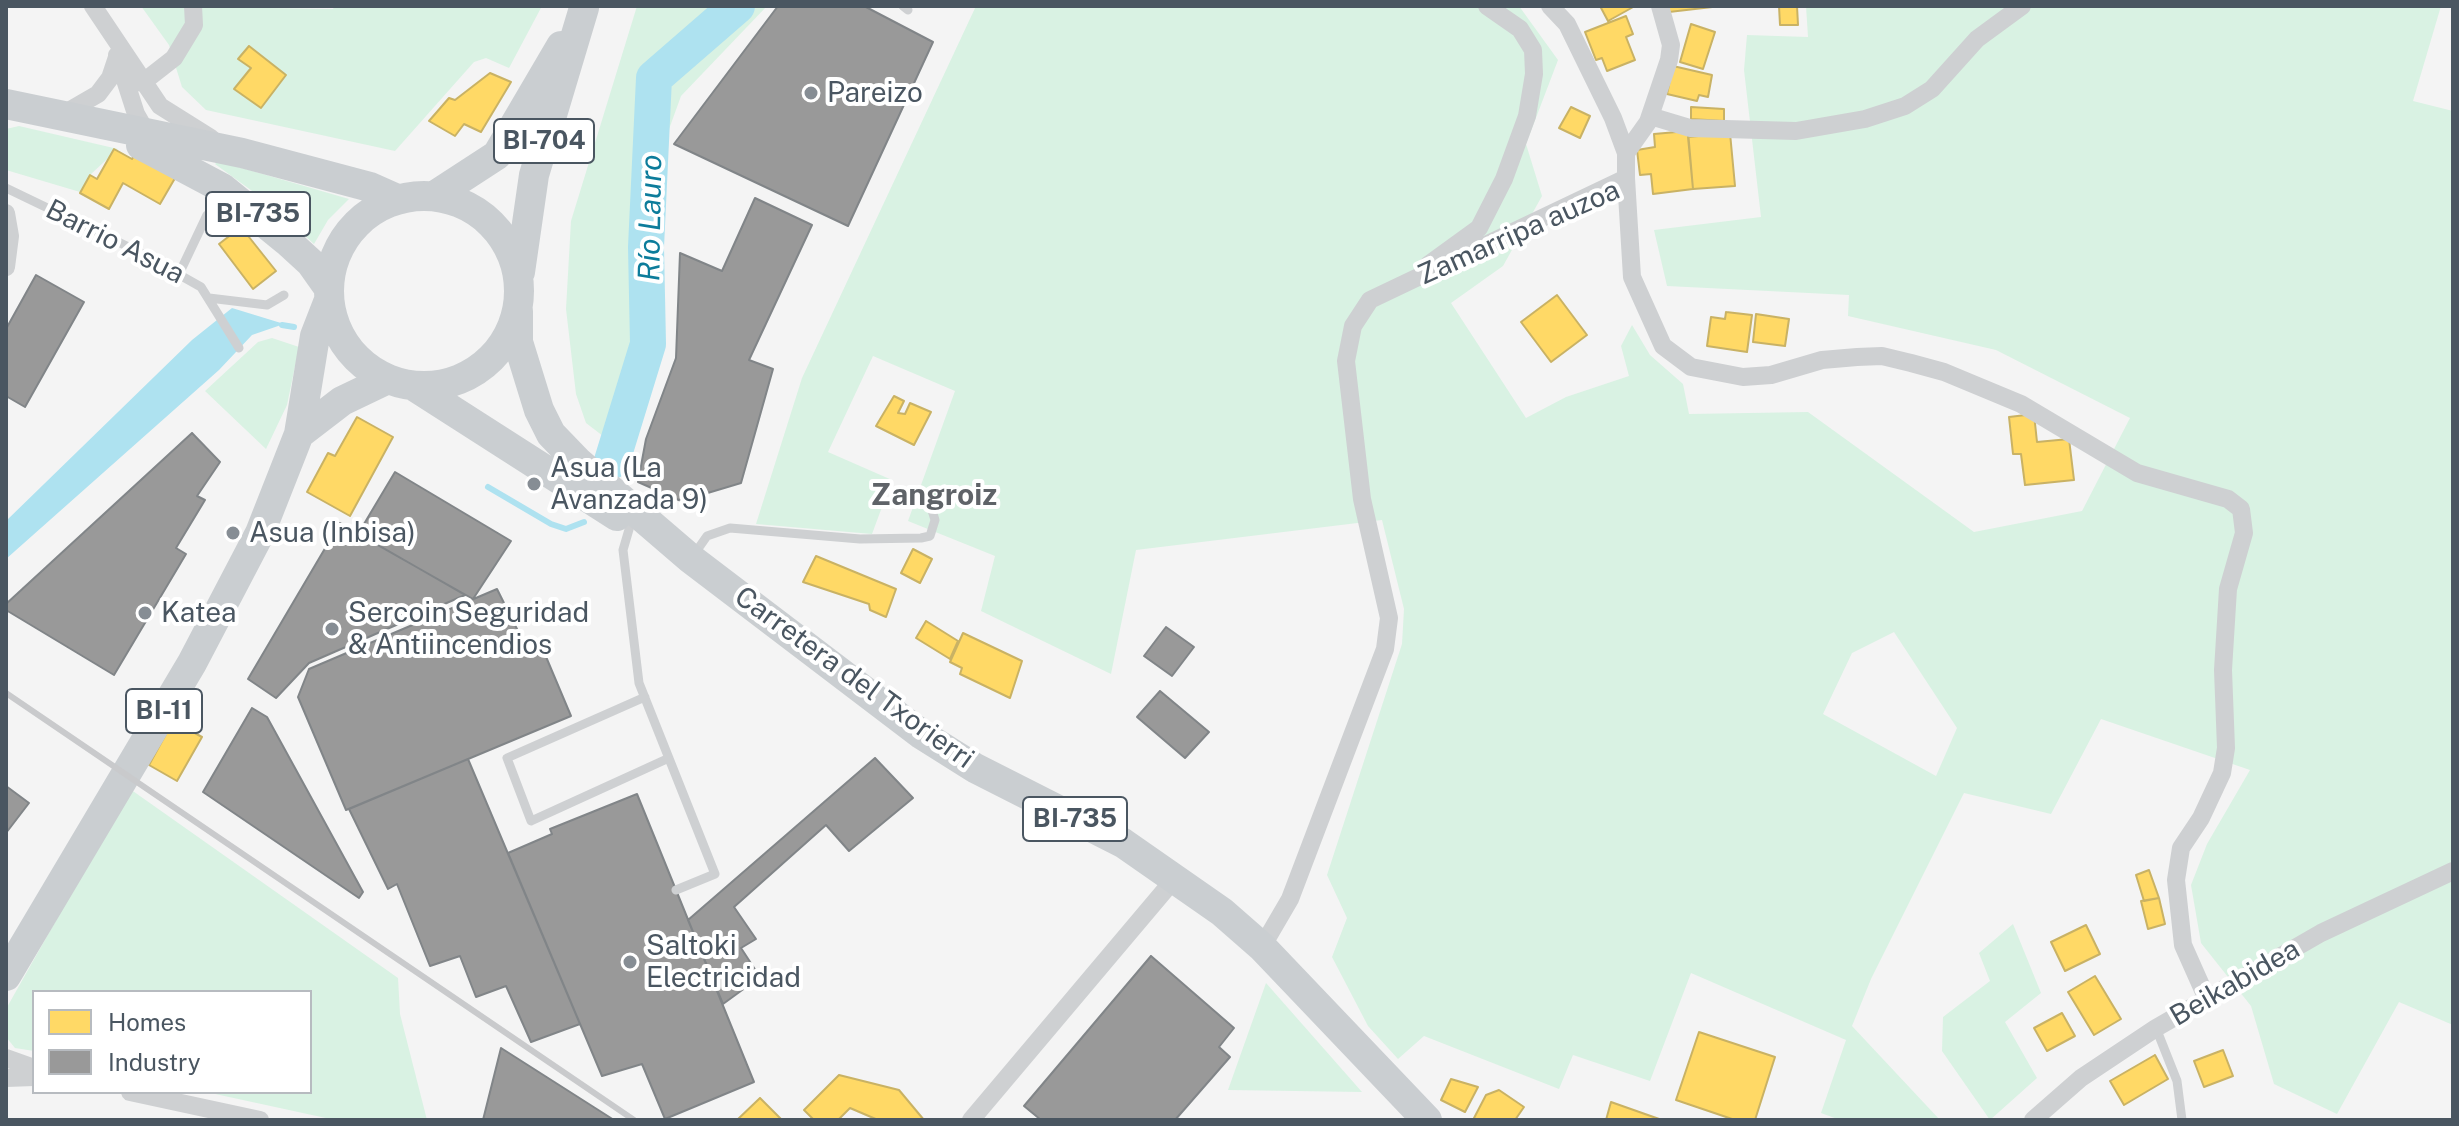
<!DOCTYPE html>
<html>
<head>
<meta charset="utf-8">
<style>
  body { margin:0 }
  #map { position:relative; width:2459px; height:1126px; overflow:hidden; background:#f4f4f4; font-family:"Public Sans",sans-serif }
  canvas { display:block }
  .frame { position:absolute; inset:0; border:8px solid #4a5661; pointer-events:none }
  .legend { position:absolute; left:32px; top:990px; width:280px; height:104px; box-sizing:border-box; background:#fff; border:2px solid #b7bbc0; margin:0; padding:10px 14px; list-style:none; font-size:24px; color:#4a5661 }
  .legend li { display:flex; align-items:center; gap:16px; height:40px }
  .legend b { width:40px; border:2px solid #b7bbc0 }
</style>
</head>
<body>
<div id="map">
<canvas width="2459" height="1126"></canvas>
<div class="frame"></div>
<ul class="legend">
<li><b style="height:22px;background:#ffd966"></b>Homes</li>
<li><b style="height:22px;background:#999"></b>Industry</li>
</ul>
</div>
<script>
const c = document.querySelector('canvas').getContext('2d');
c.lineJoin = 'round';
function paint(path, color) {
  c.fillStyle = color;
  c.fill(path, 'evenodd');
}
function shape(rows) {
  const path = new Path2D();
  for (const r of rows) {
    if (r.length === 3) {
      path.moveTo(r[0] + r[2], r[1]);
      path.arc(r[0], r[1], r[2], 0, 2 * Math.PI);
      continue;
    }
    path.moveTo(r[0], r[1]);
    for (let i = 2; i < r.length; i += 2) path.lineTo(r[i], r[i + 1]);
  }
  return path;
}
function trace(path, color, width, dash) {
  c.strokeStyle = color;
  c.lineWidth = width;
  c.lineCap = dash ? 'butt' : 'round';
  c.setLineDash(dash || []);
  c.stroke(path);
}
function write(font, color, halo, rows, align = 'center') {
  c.font = font + ' "Public Sans",sans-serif';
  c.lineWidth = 8;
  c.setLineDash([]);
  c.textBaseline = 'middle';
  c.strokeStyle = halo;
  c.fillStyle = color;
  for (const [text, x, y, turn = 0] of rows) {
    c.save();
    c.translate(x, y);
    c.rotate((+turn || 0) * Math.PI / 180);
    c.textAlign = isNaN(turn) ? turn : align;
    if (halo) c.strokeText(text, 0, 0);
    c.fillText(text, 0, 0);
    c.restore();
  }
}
const green = shape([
  [141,6,333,9,335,6,542,6,509,68,486,58,474,62,395,151,206,110,182,87,169,45],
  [637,6,767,6,681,96,668,132,659,357,625,462,616,446,586,423,576,394,566,309,571,221],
  [976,6,1519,6,1558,60,1526,144,1542,196,1503,266,1451,303,1526,418,1566,397,1629,376,1621,346,1632,325,1650,355,1683,384,1689,414,1808,412,1974,532,2082,511,2130,418,1996,350,1848,316,1849,295,1667,286,1654,230,1761,217,1744,70,1747,35,1808,37,1806,6,2441,6,2413,101,2453,111,2453,1025,2399,1002,2337,1114,2274,1084,2251,1006,2201,943,2191,885,2207,844,2250,770,2101,719,2051,814,1964,793,1871,979,1852,1026,1940,1120,1840,1120,1821,1113,1846,1040,1691,973,1650,1081,1573,1055,1559,1089,1424,1036,1398,1059,1368,1026,1332,957,1347,918,1327,875,1402,644,1404,609,1382,520,1136,550,1111,674,981,611,995,556,908,521,955,391,873,356,828,452,892,480,872,534,756,524,802,378],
  [1894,632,1957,728,1936,776,1823,714,1852,653],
  [19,126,118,149,90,175,80,192,6,170,6,129],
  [218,161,349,199,328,220,314,244,270,204,215,164],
  [272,338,299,347,287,405,266,449,205,391,258,342],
  [130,789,398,978,400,1014,427,1120,335,1120,206,1092,310,1092,310,992,34,992,34,1051,15,1048,6,1037,6,1009],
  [2013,924,2041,993,2005,1022,2037,1078,1990,1120,1942,1051,1943,1017,1990,981,1979,953],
  [1266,983,1362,1092,1228,1090]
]);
const water = shape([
  [232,308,294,327,281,325,252,335,219,370,6,559,6,521,192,340]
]);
const homes = shape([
  [1600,6,1635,6,1608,21,1600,6],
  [1668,6,1721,6,1669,12,1668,6],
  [1779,6,1797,6,1798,25,1780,25,1779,6],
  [1626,16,1633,34,1626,37,1635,60,1607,71,1602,58,1596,60,1585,32,1626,16],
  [1691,24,1715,32,1703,69,1680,62,1691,24],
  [249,46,286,75,261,108,234,89,251,68,238,59,249,46],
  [1673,66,1712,75,1708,97,1699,95,1697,101,1667,94,1673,66],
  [490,73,511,82,481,132,464,124,455,136,429,121,449,98,455,100,490,73],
  [1571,107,1590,116,1580,138,1559,128,1571,107],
  [1691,107,1724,109,1724,121,1691,119,1691,107],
  [1688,131,1693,189,1653,194,1651,174,1640,175,1637,150,1655,147,1654,134,1688,131],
  [1730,133,1735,186,1693,189,1688,137,1730,133],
  [114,149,132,159,137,150,178,173,160,204,123,183,109,209,80,193,90,175,97,179,114,149],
  [241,227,276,271,253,289,219,244,241,227],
  [1557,295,1587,335,1551,362,1521,322,1557,295],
  [1726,312,1752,315,1747,352,1707,346,1711,317,1725,319,1726,312],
  [1756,314,1789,319,1785,346,1753,342,1756,314],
  [894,396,904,401,898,413,905,414,910,403,931,412,914,445,876,426,894,396],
  [2034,414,2037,442,2069,439,2074,480,2025,485,2021,454,2013,454,2009,417,2034,414],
  [357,417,393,437,350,516,307,492,328,453,335,456,357,417],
  [913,549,932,559,920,583,901,573,913,549],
  [816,556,896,589,886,617,870,610,869,604,803,582,816,556],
  [926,621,958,641,950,659,916,638,926,621],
  [963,633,1022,661,1010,698,960,674,962,668,950,662,963,633],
  [173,721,202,737,177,781,149,765,173,721],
  [2149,870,2159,898,2144,901,2136,875,2149,870],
  [2159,898,2165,924,2148,929,2141,901,2159,898],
  [2086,925,2100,954,2065,971,2051,942,2086,925],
  [2095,976,2121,1019,2094,1035,2068,992,2095,976],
  [2062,1013,2075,1036,2047,1051,2034,1028,2062,1013],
  [1699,1032,1775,1057,1755,1120,1735,1120,1676,1100,1699,1032],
  [2223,1050,2233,1076,2204,1087,2194,1061,2223,1050],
  [2155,1055,2168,1079,2124,1105,2110,1081,2155,1055],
  [839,1075,899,1090,924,1120,878,1120,850,1108,838,1120,814,1120,804,1110,839,1075],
  [1451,1079,1478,1087,1465,1112,1441,1100,1451,1079],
  [1499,1090,1524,1107,1515,1120,1473,1120,1486,1095,1499,1090],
  [760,1098,782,1120,737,1120,760,1098],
  [1611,1102,1662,1120,1606,1120,1611,1102]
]);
const industry = shape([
  [778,6,864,6,933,42,848,226,674,144,778,6],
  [755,198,812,225,749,360,773,369,741,483,681,501,638,482,646,439,676,358,680,253,722,271,755,198],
  [36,275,84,302,25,407,6,396,6,329,36,275],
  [192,433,220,462,197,496,205,500,176,548,186,554,114,675,6,610,6,604,192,433],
  [395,472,511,541,473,599,358,534,395,472],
  [340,523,465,595,309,663,276,698,248,679,340,523],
  [497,589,531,657,544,652,571,716,346,810,298,697,309,669,497,589],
  [1166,627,1194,647,1172,676,1144,656,1166,627],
  [1160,691,1209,732,1185,758,1137,717,1160,691],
  [252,708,267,717,363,892,359,898,203,792,252,708],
  [875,758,913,798,849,851,826,825,734,907,756,939,741,948,760,977,723,1004,688,920,875,758],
  [468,759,580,1024,531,1042,506,986,476,997,460,956,430,966,397,884,388,889,349,809,468,759],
  [6,786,29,803,6,833,6,786],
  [637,794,754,1082,665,1119,642,1064,602,1076,508,853,552,834,550,829,637,794],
  [1151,956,1234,1028,1219,1047,1230,1057,1175,1120,1041,1120,1024,1106,1151,956],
  [501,1048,614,1120,483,1120,501,1048]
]);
const stream = shape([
  [282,325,294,327],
  [488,487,551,524,566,529,584,522]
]);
const river = shape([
  [612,461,648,344,646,247,654,78,737,6]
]);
const lane = shape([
  [903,6,908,10],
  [6,188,139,252,201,287,239,348],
  [179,274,207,215],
  [209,298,267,305,284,295],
  [630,526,623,550,639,683,715,874,676,890],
  [693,556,707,536,730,528,860,539,921,538,930,536,935,520,931,507],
  [645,697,507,758,531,821,669,758],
  [2156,1028,2177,1081,2182,1120]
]);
const street = shape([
  [93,6,160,106,211,138],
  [1550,6,1567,24,1613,118,1626,153,1626,178],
  [117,55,136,114,148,135],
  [142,83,174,58,194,25,193,6],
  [60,116,98,94,110,78,117,57],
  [1650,116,1690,128,1796,131,1865,119,1905,106,1932,89,1977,39,2022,6],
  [1626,153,1648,122,1669,60,1671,45,1660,6],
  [6,213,10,236,6,267],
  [1428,265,1479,228,1504,179,1527,116,1534,74,1533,50,1520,29,1487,6],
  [1262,947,1290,899,1385,649,1389,618,1362,499,1346,361,1353,326,1370,300,1626,178,1632,277,1663,346,1691,367,1743,377,1771,375,1822,360,1857,357,1882,356,1911,363,1944,372,2021,404,2137,473,2228,499,2241,509,2244,533,2228,589,2223,670,2226,748,2222,773,2201,818,2181,848,2176,880,2183,945,2207,999],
  [6,1058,34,1068],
  [6,1078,34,1077],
  [130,1092,260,1120],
  [971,1120,1176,877],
  [2033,1120,2081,1078,2156,1028,2321,933,2453,871]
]);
const primary = shape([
  [6,104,242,153,370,187,397,199],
  [141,145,222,188,287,241,311,263,328,287],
  [424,291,95],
  [434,196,497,155,561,46],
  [520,272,534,175,584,8],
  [518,311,518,342,539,410,551,434,578,462,691,559,921,734,975,768,1123,843,1222,912,1262,947,1427,1120],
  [414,386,617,516],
  [299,434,342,401,388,379],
  [6,976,192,663,260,533,299,434,315,336,329,300]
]);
const rail = shape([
  [6,693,634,1120]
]);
const markers = [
  [811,93,8,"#868d94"],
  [534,484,8,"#868d94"],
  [233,533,8,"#868d94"],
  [145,613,8,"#868d94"],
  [332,629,8,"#868d94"],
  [630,962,8,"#868d94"]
];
const shields = [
  [544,141,100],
  [258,214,104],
  [164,711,76],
  [1075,819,104]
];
const shieldNames = [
  ["BI-704",544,141],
  ["BI-735",258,214],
  ["BI-11",164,711],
  ["BI-735",1075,819]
];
const poiNames = [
  ["Pareizo",827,93],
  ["Asua (La",550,468],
  ["Avanzada 9)",550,500],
  ["Asua (Inbisa)",249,533],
  ["Katea",161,613],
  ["Sercoin Seguridad",348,613],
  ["& Antiincendios",348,645],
  ["Saltoki",646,946],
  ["Electricidad",646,978]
];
const streetNames = [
  ["Zamarripa auzoa",1519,233,-24],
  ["Barrio Asua",115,242,27],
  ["Carretera del Txorierri",854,678,36],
  ["Beikabidea",2235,983,-30]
];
const waterNames = [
  ["Río Lauro",651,218,-89]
];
const neighbourhoodNames = [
  ["Zangroiz",934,496]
];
paint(green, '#d9f2e3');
paint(water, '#aee2f0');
paint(homes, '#ffd966');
trace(homes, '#c9b264', 2);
paint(industry, '#999');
trace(industry, '#818588', 2);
trace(stream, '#aee2f0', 6);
trace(river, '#aee2f0', 36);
trace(lane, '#ced0d2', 9);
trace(street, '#ced0d2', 18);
trace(primary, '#caced1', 30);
trace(rail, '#c9cacc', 6);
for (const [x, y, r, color] of markers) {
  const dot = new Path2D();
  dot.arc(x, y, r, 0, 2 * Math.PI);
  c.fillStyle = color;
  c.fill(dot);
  trace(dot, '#fff', 3);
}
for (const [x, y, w] of shields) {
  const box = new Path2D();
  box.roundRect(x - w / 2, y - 22, w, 44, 6);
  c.fillStyle = '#fff';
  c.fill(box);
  trace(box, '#4a5661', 2);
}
write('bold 26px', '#4a5661', null, shieldNames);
write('28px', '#4a5661', '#fff', poiNames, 'left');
write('28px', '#4a5661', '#fff', streetNames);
write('italic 30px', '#0c7c9b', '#fff', waterNames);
write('bold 30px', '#5f6368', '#fff', neighbourhoodNames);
</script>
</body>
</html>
